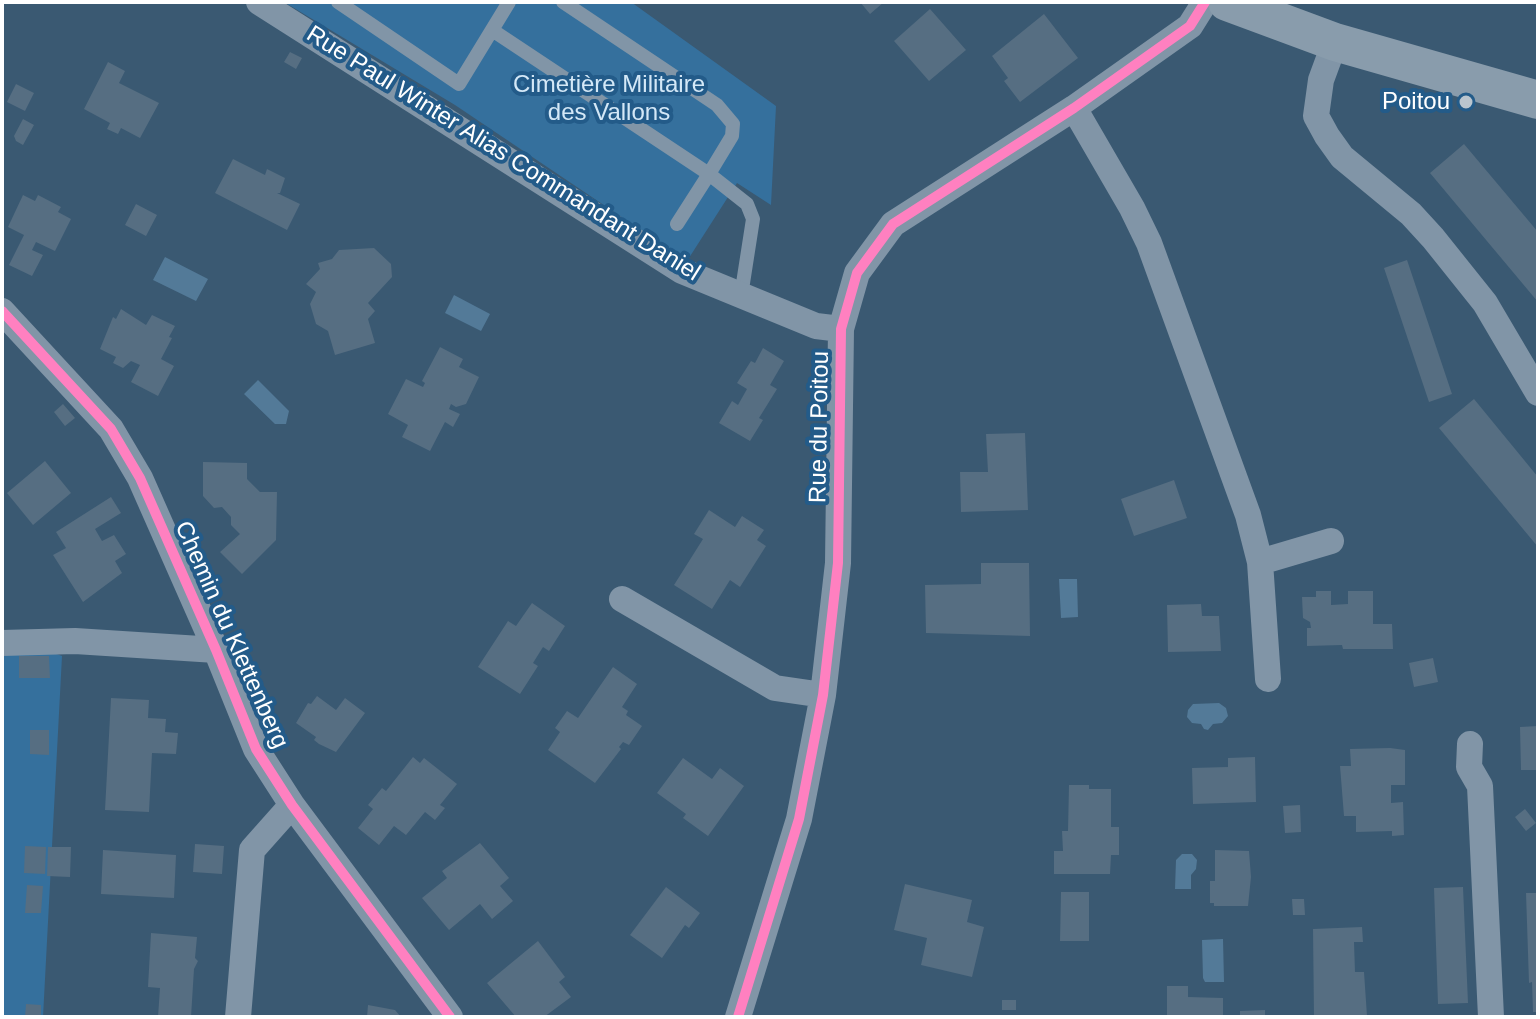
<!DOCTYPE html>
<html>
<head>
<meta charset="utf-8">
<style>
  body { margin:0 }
  #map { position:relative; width:1540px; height:1019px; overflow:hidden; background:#3a5972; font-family:Helvetica,sans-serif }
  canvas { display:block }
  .frame { position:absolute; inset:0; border:4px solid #fff; pointer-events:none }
</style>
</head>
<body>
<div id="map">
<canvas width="1540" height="1019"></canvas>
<div class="frame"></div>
</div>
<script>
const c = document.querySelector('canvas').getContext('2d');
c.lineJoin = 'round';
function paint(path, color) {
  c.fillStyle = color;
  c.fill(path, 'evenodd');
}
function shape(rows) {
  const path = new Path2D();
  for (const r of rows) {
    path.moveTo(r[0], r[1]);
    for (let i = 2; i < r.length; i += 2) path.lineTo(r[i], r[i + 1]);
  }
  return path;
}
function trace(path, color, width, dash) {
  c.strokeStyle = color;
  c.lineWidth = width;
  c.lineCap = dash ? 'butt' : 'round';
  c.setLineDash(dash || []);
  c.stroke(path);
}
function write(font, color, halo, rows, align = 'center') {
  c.font = font + ' Helvetica,sans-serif';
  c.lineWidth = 8;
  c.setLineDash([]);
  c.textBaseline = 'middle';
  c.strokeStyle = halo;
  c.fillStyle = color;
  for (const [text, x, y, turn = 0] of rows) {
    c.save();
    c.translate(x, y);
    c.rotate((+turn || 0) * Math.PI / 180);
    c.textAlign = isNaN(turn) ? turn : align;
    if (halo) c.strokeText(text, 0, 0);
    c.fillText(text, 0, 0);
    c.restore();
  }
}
const green = shape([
  [284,2,631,2,776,106,771,205,737,183,687,261,455,105],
  [41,648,62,656,43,1017,2,1017,2,653]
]);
const water = shape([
  [165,257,208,279,196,301,153,280],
  [454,295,490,314,481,331,445,313],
  [258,380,289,411,286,424,275,424,244,394],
  [1059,579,1077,579,1078,617,1061,618],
  [1219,703,1226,708,1228,716,1222,723,1213,724,1208,730,1204,729,1201,724,1192,723,1187,717,1188,710,1193,704],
  [1182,854,1192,854,1197,860,1196,869,1191,875,1191,889,1175,889,1176,860],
  [1223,939,1224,982,1205,982,1203,978,1202,940]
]);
const building = shape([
  [860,2,884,2,870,14],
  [930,9,966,50,929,81,894,41],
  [1044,14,1078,58,1020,102,1004,81,1008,78,992,56],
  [290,52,302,58,296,69,284,62],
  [108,62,125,71,119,83,159,103,140,138,121,128,118,134,107,129,110,123,84,109],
  [16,84,34,93,25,111,7,102],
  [23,119,34,125,23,145,16,141,14,136],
  [1464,144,1538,232,1538,302,1430,173],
  [233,159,265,175,267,169,285,178,280,193,277,193,300,204,287,230,215,193],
  [23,195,35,201,38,195,61,207,58,212,71,219,55,251,36,242,32,250,43,255,32,276,9,265,24,235,8,227],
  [136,204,157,215,146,236,125,225],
  [374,248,391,264,392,277,368,303,375,311,368,319,375,343,335,355,328,331,316,324,310,304,316,292,306,284,320,269,318,263,332,259,339,250],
  [1407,260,1452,394,1429,402,1384,268],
  [121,309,146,325,152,315,175,326,169,337,172,338,161,359,174,366,158,396,131,382,140,365,131,361,123,368,113,363,116,357,100,349,113,317,116,319],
  [440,347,463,359,459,367,479,377,466,404,456,407,451,404,449,409,460,414,453,427,445,422,430,451,402,437,408,425,388,414,406,379,423,387,425,383,422,381],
  [763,348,784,361,770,385,777,389,759,418,763,420,750,441,719,423,732,401,738,405,747,389,737,383,751,361,755,363],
  [1474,399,1538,477,1538,547,1439,428],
  [63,404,75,418,65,426,54,412],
  [1025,433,1028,510,961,512,960,472,988,472,986,434],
  [45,461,71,493,33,525,7,493],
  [203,462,247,463,247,479,260,492,277,492,276,540,242,574,220,552,240,534,231,525,231,517,222,507,214,508,203,496],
  [1174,480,1187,518,1134,536,1121,499],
  [111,497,121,513,95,529,102,541,114,535,126,554,115,561,122,573,83,602,53,555,66,548,56,532],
  [709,510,735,527,742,516,764,530,757,540,766,546,740,587,730,580,712,609,674,585,703,539,694,534],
  [981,563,1029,563,1030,636,926,633,925,585,981,584],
  [1316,591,1331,591,1331,605,1348,604,1348,591,1373,591,1373,624,1392,624,1393,649,1343,649,1342,645,1307,646,1307,628,1311,628,1310,622,1303,618,1302,597,1316,597],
  [532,603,565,626,549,651,543,647,533,663,538,666,520,694,478,667,508,621,516,626],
  [1201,604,1202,616,1219,616,1221,651,1168,652,1167,605],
  [19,656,49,656,50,678,19,678],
  [1433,658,1438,682,1414,687,1409,663],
  [613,667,637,684,622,707,628,711,626,715,642,726,629,745,623,742,619,747,621,749,595,783,548,750,560,732,555,728,567,711,578,718],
  [317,696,336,710,345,698,365,713,336,752,319,744,314,740,316,737,296,723,308,703,311,704],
  [111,698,149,700,148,718,166,719,165,732,178,733,176,754,152,753,149,812,105,810],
  [1538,726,1538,770,1521,770,1520,727],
  [30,730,49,730,49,755,30,754],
  [1390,748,1405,750,1405,785,1391,785,1391,803,1403,802,1404,835,1392,836,1392,831,1356,832,1356,816,1344,816,1340,766,1351,766,1350,749],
  [413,757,420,763,424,758,457,784,440,805,445,808,435,820,425,812,406,835,394,826,379,845,358,828,373,809,368,805,382,788,386,791],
  [1255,757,1256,802,1193,804,1192,768,1228,767,1228,758],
  [683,758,712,779,720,768,744,786,708,836,683,818,686,814,657,793],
  [1069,785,1089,785,1089,789,1111,789,1111,827,1119,827,1119,855,1111,855,1110,874,1054,874,1054,851,1063,851,1062,831,1068,831],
  [1300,805,1301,832,1285,833,1283,806],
  [1525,809,1536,823,1526,831,1515,817],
  [480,843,509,878,500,886,513,901,492,919,480,904,449,930,422,898,447,878,442,871],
  [195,844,224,846,222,874,193,872],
  [25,846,46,847,45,874,24,873],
  [48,847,71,847,70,877,47,876],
  [103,850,176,855,174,898,101,894],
  [1215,850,1249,851,1251,877,1248,906,1214,906,1214,903,1210,903,1210,881,1215,881],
  [905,884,972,900,967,922,984,927,972,977,921,965,927,938,894,930],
  [27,885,43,886,41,913,25,913],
  [666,887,700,913,689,928,685,925,662,958,630,935],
  [1463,887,1468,1003,1438,1004,1434,888],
  [1061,892,1089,892,1089,941,1060,941],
  [1526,893,1538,893,1538,1012,1533,1012,1532,982,1529,983],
  [1292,899,1304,899,1305,915,1293,915],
  [1362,927,1363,942,1354,942,1355,972,1364,972,1367,1016,1314,1017,1313,929],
  [151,933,197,937,195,958,198,961,194,969,191,1017,158,1017,160,988,148,987],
  [538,941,565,977,559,982,571,997,544,1017,516,1017,487,983],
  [1167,986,1188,986,1188,997,1223,998,1223,1016,1167,1017],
  [1002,1000,1016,1000,1016,1010,1002,1010],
  [26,1004,41,1005,41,1017,25,1017],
  [368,1005,395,1010,401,1017,367,1017],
  [1265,1010,1265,1017,1240,1017,1240,1011]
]);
const lane = shape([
  [338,2,459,84,509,2],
  [563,2,717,105,733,124,732,136,709,174,747,204,753,219,741,296],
  [492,30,709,174,677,224]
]);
const street = shape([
  [259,2,682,271,816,326,841,329],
  [1335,42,1321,80,1316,116,1327,136,1342,157,1411,214,1433,238,1485,303,1538,393],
  [1074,108,1132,208,1149,243,1248,515,1260,562,1268,679],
  [2,311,111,429,140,478,216,650,256,749,292,805,450,1017],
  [1260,562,1331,541],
  [622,599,775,688,823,695],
  [2,643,75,641,216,650],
  [1470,744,1469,767,1480,786,1491,1017],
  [238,1017,252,850,292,805],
  [738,1017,799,819,823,695,838,563,841,329,857,273,893,224,1074,108,1190,26,1205,2]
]);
const secondary = shape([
  [1227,2,1335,42,1538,100]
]);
const cycleway = shape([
  [2,311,111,429,140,478,216,650,256,749,292,805,450,1017],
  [738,1017,799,819,823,695,838,563,841,329,857,273,893,224,1074,108,1190,26,1205,2]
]);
const markers = [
  [1466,102,8,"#bac5ce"]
];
const parkNames = [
  ["Cimetière Militaire",609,85],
  ["des Vallons",609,113]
];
const poiNames = [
  ["Poitou",1450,102]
];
const streetNames = [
  ["Rue Paul Winter Alias Commandant Daniel",503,154,32],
  ["Rue du Poitou",820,427,-89],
  ["Chemin du Klettenberg",231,635,66]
];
paint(green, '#35709d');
paint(water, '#537a98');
paint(building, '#566e82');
trace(lane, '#8195a7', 14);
trace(street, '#8195a7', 26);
trace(secondary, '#899cac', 38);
trace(cycleway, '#ff80c0', 10);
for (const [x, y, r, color] of markers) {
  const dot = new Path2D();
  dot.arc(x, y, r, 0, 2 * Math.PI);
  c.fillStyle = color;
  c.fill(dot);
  trace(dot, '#235b89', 3);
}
write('24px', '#d4e8f7', '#235b89', parkNames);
write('24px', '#fff', '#235b89', poiNames, 'right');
write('24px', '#fff', '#235b89', streetNames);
</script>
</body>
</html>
